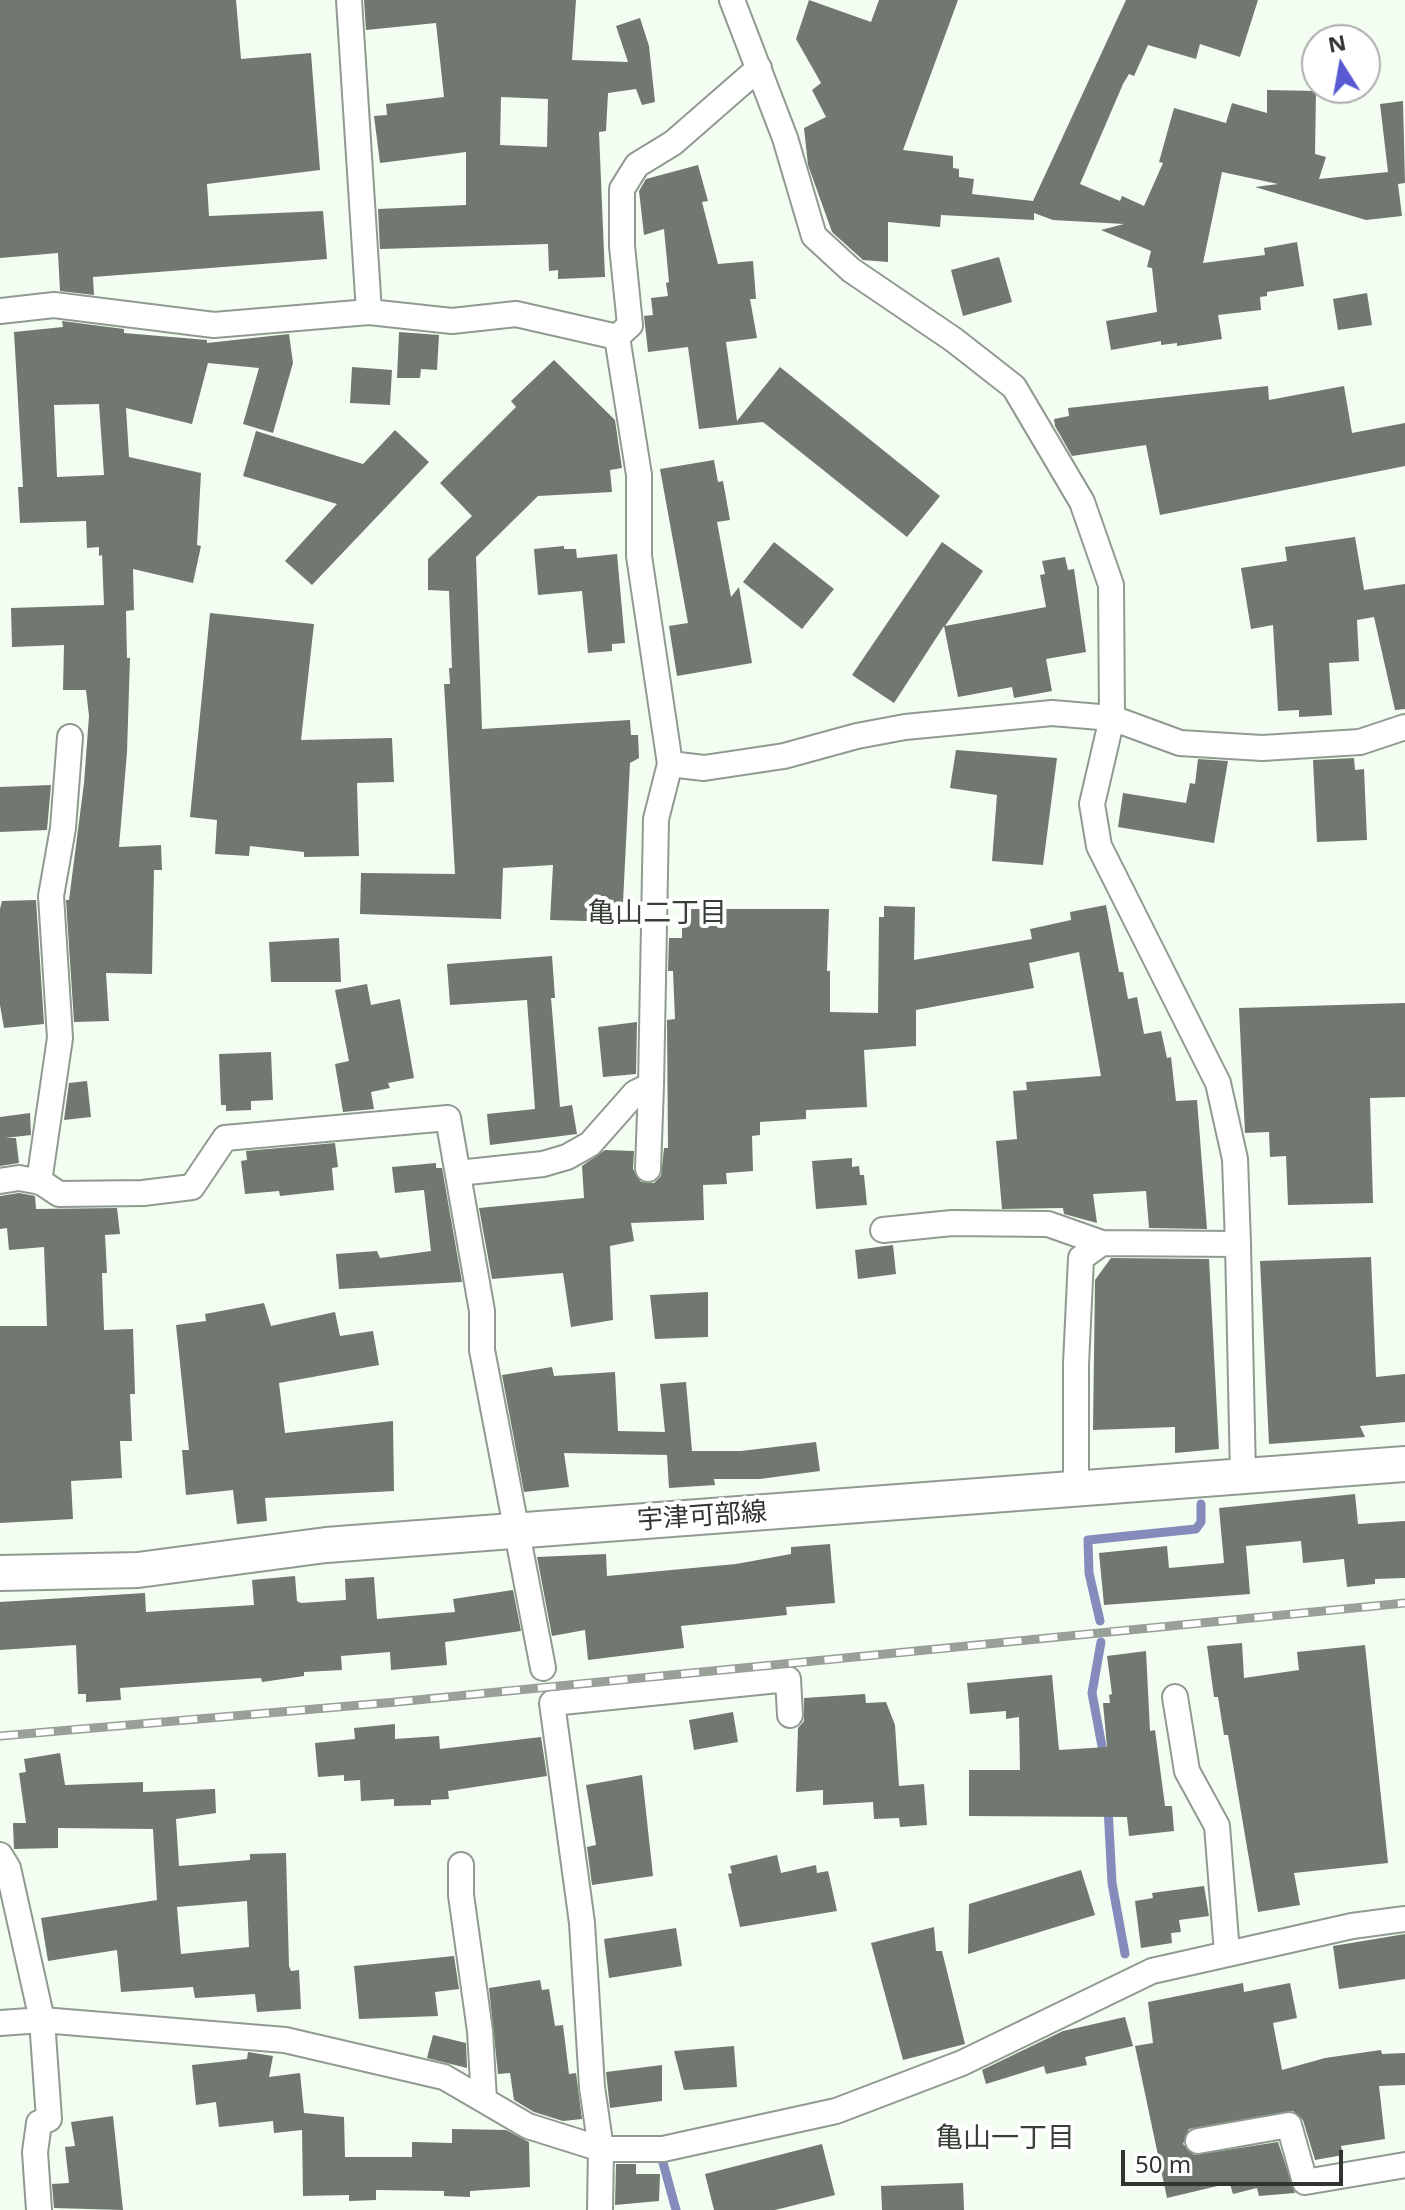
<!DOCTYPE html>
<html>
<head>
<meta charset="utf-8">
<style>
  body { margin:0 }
  #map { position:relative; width:1405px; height:2210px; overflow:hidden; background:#f3fdf2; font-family:"Noto Sans",sans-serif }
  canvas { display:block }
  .north { position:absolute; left:1301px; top:24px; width:80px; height:80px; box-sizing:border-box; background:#fff; border:2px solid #adaead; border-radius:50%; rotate:349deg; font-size:22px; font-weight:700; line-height:32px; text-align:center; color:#313531 }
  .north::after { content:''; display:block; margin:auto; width:28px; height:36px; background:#595ad2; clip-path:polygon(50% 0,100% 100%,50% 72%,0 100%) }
  .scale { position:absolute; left:1121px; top:2150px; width:222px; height:36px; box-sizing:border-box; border:4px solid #313531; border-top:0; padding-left:10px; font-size:24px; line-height:28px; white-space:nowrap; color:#313531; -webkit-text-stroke:6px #fff; paint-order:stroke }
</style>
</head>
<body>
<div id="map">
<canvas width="1405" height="2210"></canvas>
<div class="north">N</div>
<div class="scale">50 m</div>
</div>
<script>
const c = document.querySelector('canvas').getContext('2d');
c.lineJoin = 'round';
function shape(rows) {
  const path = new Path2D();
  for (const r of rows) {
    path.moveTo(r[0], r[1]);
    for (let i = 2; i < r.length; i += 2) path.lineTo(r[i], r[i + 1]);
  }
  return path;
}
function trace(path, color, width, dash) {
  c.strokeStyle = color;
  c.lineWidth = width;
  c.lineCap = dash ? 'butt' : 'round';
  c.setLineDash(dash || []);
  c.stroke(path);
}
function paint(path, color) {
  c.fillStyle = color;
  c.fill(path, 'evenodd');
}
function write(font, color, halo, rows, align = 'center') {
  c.font = font + ' "Noto Sans","Noto Sans JP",sans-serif';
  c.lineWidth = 8;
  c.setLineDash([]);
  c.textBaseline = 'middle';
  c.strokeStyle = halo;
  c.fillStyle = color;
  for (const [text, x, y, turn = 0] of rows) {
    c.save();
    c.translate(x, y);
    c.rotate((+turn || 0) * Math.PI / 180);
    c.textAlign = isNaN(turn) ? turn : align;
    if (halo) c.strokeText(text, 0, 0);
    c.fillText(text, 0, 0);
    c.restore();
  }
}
const stream = shape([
  [1100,1621,1089,1573,1088,1540,1196,1529,1201,1522,1201,1504],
  [1101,1642,1092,1693,1104,1757],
  [1108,1807,1112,1883,1125,1954],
  [662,2159,676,2210]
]);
const building = shape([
  [0,0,236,0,241,59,311,53,320,170,207,184,209,216,323,211,327,259,93,277,94,295,60,291,58,253,0,258],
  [364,0,576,0,572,60,628,62,616,26,640,18,649,46,655,102,642,105,636,89,608,93,606,131,599,132,605,277,558,279,558,270,549,271,548,244,380,249,378,209,466,205,466,152,380,163,374,116,387,115,386,104,444,97,436,23,366,30],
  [501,97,548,99,547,147,500,145],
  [809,0,871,22,879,0,958,0,903,150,953,156,953,168,959,169,959,177,974,179,972,194,1033,201,1126,0,1258,0,1240,57,1200,44,1196,59,1148,45,1134,76,1129,74,1123,84,1080,184,1120,201,1122,196,1144,206,1163,163,1159,162,1174,108,1226,123,1232,103,1267,113,1267,90,1316,91,1315,154,1326,157,1319,179,1388,172,1380,104,1403,101,1405,183,1398,184,1402,216,1366,220,1255,187,1278,184,1222,172,1203,263,1265,255,1264,248,1297,242,1304,286,1267,292,1267,296,1260,297,1261,310,1218,315,1222,339,1177,346,1177,343,1161,345,1161,341,1111,350,1106,321,1157,312,1152,268,1147,267,1151,251,1101,230,1124,224,1053,220,1034,213,1034,220,941,215,940,227,888,222,888,262,863,260,832,232,808,165,804,128,826,117,812,90,821,83,796,39],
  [698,165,708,201,702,202,718,264,753,261,756,299,750,299,757,338,726,342,737,421,780,367,940,496,907,537,763,422,699,429,688,347,648,352,644,316,653,315,651,298,668,296,666,283,669,282,664,229,644,235,639,191,646,179],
  [999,257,1012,302,963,316,951,270],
  [1367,293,1372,325,1338,330,1333,299],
  [62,321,124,329,124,333,207,340,207,343,289,334,293,363,273,433,243,424,259,368,208,363,192,424,126,408,129,457,201,473,197,545,201,546,193,583,133,569,134,610,126,611,127,658,130,658,127,752,119,847,161,845,162,870,154,870,152,974,106,973,109,1021,74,1022,66,900,69,900,84,783,89,716,86,690,63,690,64,645,12,647,11,608,104,605,102,555,99,556,99,547,87,548,86,521,20,523,18,487,23,487,14,332,63,327],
  [99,404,104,475,57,477,54,405],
  [399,332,439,335,437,370,421,369,420,378,397,378],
  [554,360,615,420,622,468,610,470,612,492,538,496,476,557,482,729,630,720,631,735,638,735,639,758,630,763,622,922,550,920,553,865,503,868,501,919,360,914,361,873,455,874,444,684,450,684,449,668,452,668,449,591,428,590,428,559,472,516,440,483,516,407,511,401],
  [352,367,392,370,390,405,350,403],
  [1268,386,1269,400,1344,386,1352,433,1405,423,1405,466,1160,515,1146,445,1072,456,1055,426,1054,419,1069,416,1068,408],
  [395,430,429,462,312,585,285,561,337,504,243,476,256,431,363,464],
  [714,460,718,482,723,481,730,520,717,522,731,597,739,587,752,663,677,676,669,626,688,623,660,469],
  [1355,537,1364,590,1405,584,1405,709,1395,710,1374,617,1357,620,1359,661,1329,663,1332,715,1299,717,1299,710,1278,711,1273,625,1251,629,1241,568,1287,561,1285,547],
  [774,542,834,589,802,629,743,582],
  [942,542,983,571,945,626,1046,607,1040,575,1045,574,1042,561,1065,557,1068,570,1074,569,1086,652,1046,659,1052,691,1014,698,1012,687,958,697,944,626,894,703,852,675],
  [564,546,564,549,576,549,577,558,617,554,625,643,612,644,612,651,588,653,582,591,538,595,534,549],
  [210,613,314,624,301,740,392,738,394,782,357,783,359,856,304,857,304,852,250,846,249,856,215,854,217,820,190,817],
  [956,750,1057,758,1043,865,992,861,997,795,950,788],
  [1354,758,1355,770,1364,769,1367,840,1317,842,1313,760],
  [1198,759,1228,761,1214,843,1118,827,1123,793,1186,803,1190,783,1195,784],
  [51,785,47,830,0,832,0,787],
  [36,900,44,1024,4,1028,0,1005,0,909,2,901],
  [1106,905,1119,972,1123,972,1128,999,1137,997,1144,1034,1161,1031,1167,1058,1171,1057,1176,1101,1197,1100,1207,1229,1149,1228,1146,1191,1093,1194,1097,1223,1064,1214,1063,1208,1002,1209,996,1141,1017,1139,1013,1091,1027,1090,1026,1082,1101,1076,1079,952,1029,963,1034,988,916,1010,916,1046,864,1050,867,1107,806,1110,806,1119,760,1122,760,1135,752,1136,753,1171,726,1173,727,1184,703,1185,704,1220,631,1223,634,1241,610,1246,613,1320,571,1327,563,1273,492,1279,479,1208,584,1198,582,1166,605,1150,634,1151,633,1169,641,1182,654,1183,661,1176,664,1148,668,1148,667,1020,675,1019,673,971,668,971,669,938,682,938,682,909,829,909,827,971,830,971,830,1012,878,1013,879,917,884,917,884,906,915,907,914,960,1032,939,1030,929,1071,920,1070,912],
  [339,938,341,982,271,982,269,942],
  [552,956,555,998,551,998,560,1107,572,1105,577,1134,490,1145,487,1114,535,1109,527,1000,450,1005,447,964],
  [367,984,371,1005,400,999,414,1078,388,1083,390,1088,371,1092,374,1109,343,1112,335,1064,349,1061,335,990],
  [1405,1003,1405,1097,1370,1098,1373,1203,1288,1205,1286,1156,1270,1157,1269,1132,1245,1133,1239,1008],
  [637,1022,636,1074,603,1077,598,1027],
  [271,1052,273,1100,251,1101,251,1110,226,1111,226,1105,221,1105,219,1054],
  [87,1081,91,1117,64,1120,69,1083],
  [30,1113,31,1135,5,1138,16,1138,19,1163,0,1166,0,1117],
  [335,1143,338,1167,332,1168,334,1190,280,1196,279,1191,245,1194,241,1161,247,1160,246,1151],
  [852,1158,852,1167,859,1166,860,1175,864,1175,867,1205,816,1209,812,1161],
  [436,1163,436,1168,442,1168,462,1282,339,1289,336,1254,377,1251,380,1258,431,1251,424,1190,395,1193,392,1167],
  [19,1193,35,1196,36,1209,117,1208,120,1234,105,1235,107,1273,102,1273,104,1330,133,1329,135,1394,130,1394,132,1441,120,1441,122,1478,71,1481,73,1519,0,1523,0,1326,47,1326,44,1247,9,1250,7,1228,0,1229,0,1196],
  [893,1245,896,1274,858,1279,855,1250],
  [1371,1257,1376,1377,1405,1374,1405,1422,1360,1426,1365,1437,1269,1444,1260,1261],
  [1111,1258,1209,1259,1219,1449,1175,1453,1175,1427,1093,1430,1095,1280],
  [708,1292,708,1337,655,1339,650,1295],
  [264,1303,271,1326,335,1312,340,1336,373,1331,379,1365,279,1383,285,1433,393,1421,394,1491,265,1498,267,1521,237,1524,233,1490,186,1495,182,1450,189,1450,176,1325,206,1321,205,1314],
  [552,1367,554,1376,615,1372,618,1431,665,1432,660,1384,686,1382,692,1451,741,1451,816,1442,820,1471,760,1479,714,1479,715,1485,669,1488,667,1455,564,1453,569,1487,524,1492,502,1375],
  [1355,1494,1358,1524,1405,1521,1405,1578,1375,1579,1375,1584,1347,1587,1344,1559,1303,1563,1301,1541,1246,1546,1250,1594,1104,1605,1099,1553,1167,1546,1169,1568,1224,1563,1219,1508],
  [830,1544,835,1603,786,1607,787,1615,681,1626,684,1648,588,1660,585,1630,552,1636,537,1557,606,1554,607,1576,736,1564,791,1554,791,1547],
  [295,1576,297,1601,301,1603,346,1600,345,1579,374,1577,377,1619,455,1612,453,1599,513,1590,521,1631,445,1642,447,1665,391,1670,390,1652,341,1656,342,1670,304,1672,304,1676,262,1682,261,1678,120,1688,121,1700,86,1702,86,1694,78,1694,76,1645,0,1650,0,1602,145,1593,146,1612,254,1605,252,1580],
  [1242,1643,1244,1678,1299,1670,1297,1652,1365,1645,1388,1863,1294,1873,1300,1905,1258,1912,1228,1735,1224,1735,1218,1697,1214,1697,1207,1646],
  [1146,1651,1150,1731,1155,1730,1165,1806,1172,1806,1174,1831,1129,1836,1127,1817,969,1816,969,1770,1020,1770,1019,1717,1006,1719,1006,1711,970,1714,967,1683,1052,1675,1059,1750,1107,1747,1103,1703,1110,1703,1109,1695,1112,1694,1107,1656],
  [865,1694,866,1703,886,1702,895,1725,899,1786,924,1784,927,1825,900,1827,899,1818,874,1819,873,1802,823,1805,823,1790,796,1792,798,1728,804,1721,804,1698],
  [733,1712,738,1742,694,1750,689,1720],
  [395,1724,395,1739,439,1736,440,1749,541,1737,547,1776,448,1791,449,1799,431,1800,431,1805,394,1806,394,1799,361,1801,360,1780,344,1781,344,1775,318,1777,315,1743,355,1739,354,1728],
  [60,1753,65,1785,143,1782,143,1792,215,1789,216,1813,176,1819,179,1866,250,1860,250,1854,286,1853,289,1966,291,1971,299,1970,301,2009,257,2012,255,1994,195,1998,193,1987,121,1992,117,1950,48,1961,41,1918,157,1900,153,1829,58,1828,58,1848,14,1849,13,1823,26,1823,19,1773,26,1772,24,1759],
  [247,1901,249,1947,181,1954,177,1907],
  [642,1775,653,1876,592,1885,587,1847,596,1845,586,1785],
  [777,1855,781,1873,816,1865,817,1873,828,1871,837,1911,740,1927,728,1874,732,1873,730,1866],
  [1081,1870,1095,1915,968,1954,969,1904],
  [1204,1886,1209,1916,1179,1920,1181,1932,1171,1933,1172,1943,1141,1948,1135,1901,1153,1898,1152,1893],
  [934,1927,936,1951,942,1951,965,2044,903,2060,871,1943],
  [676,1928,682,1966,609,1978,604,1939],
  [1405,1934,1405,1979,1339,1989,1333,1946],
  [454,1956,459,1989,435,1992,438,2016,359,2019,354,1966],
  [540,1980,542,1990,549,1989,555,2026,563,2025,569,2074,576,2073,582,2119,563,2121,534,2112,514,2100,510,2073,498,2074,489,1988],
  [1243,1983,1244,1992,1290,1983,1297,2018,1273,2023,1282,2070,1325,2058,1381,2050,1382,2054,1405,2053,1405,2085,1379,2086,1385,2139,1341,2146,1343,2155,1315,2160,1303,2120,1293,2111,1189,2129,1183,2144,1194,2155,1278,2142,1295,2193,1259,2196,1257,2188,1233,2194,1230,2184,1226,2184,1167,2198,1135,2046,1153,2043,1148,2002],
  [1125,2017,1133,2046,1085,2057,1087,2065,1046,2074,1044,2066,986,2084,982,2070,1063,2031],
  [433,2035,466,2043,467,2068,427,2058],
  [734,2046,737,2087,684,2090,674,2051],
  [248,2052,273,2056,269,2077,300,2073,304,2113,344,2117,345,2157,412,2157,412,2142,452,2143,452,2129,506,2130,529,2142,530,2187,470,2191,470,2197,444,2196,444,2191,376,2190,376,2200,349,2201,349,2195,303,2196,302,2130,274,2133,273,2121,219,2127,216,2102,196,2105,192,2065,247,2059],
  [662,2065,662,2101,610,2108,606,2072],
  [113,2116,123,2210,54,2208,52,2184,69,2183,65,2147,75,2146,71,2122],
  [822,2144,835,2195,775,2210,714,2210,705,2174],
  [616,2164,636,2164,636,2174,660,2174,659,2201,615,2205],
  [963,2183,964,2210,882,2210,881,2186]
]);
const minor = shape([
  [349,0,369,312],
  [732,0,785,138,814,236,851,270,954,340,1014,387,1082,502,1111,585,1112,718,1092,804,1099,846,1218,1083,1235,1159,1238,1244,1102,1243,1081,1258,1076,1364,1076,1488],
  [0,311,54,305,214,325,369,312,452,321,516,314,617,337],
  [617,337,630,325,622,246,622,189,637,165,673,143,759,68],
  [670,764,704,768,784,756,857,736,905,727,1052,713,1112,718,1180,743,1262,748,1360,742,1405,727],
  [648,1169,651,1085],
  [458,1173,543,1164,567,1157,590,1144,635,1093,651,1085,656,819,670,764,639,556,639,475,617,337],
  [0,1181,19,1178,41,1182,59,1194,143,1193,192,1187,225,1138,448,1118,482,1311,482,1350,543,1668],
  [39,1182,60,1038,51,896,63,828,70,737],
  [883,1230,952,1223,1048,1224,1102,1243],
  [1238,1244,1243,1476],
  [1175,1697,1187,1771,1217,1826,1227,1953],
  [0,1855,8,1868,42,2020,49,2119,39,2123,35,2152,39,2210],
  [461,1865,461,1895,480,2031,484,2100],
  [0,2023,42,2020,285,2040,444,2077,528,2126,601,2149,663,2149,836,2111,962,2063,1152,1971,1352,1926,1405,1919],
  [1198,2141,1289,2125,1305,2182,1405,2165],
  [600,2210,601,2149,592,2087,582,1923,552,1703,788,1679,790,1715]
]);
const secondary = shape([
  [0,1573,138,1570,326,1545,1405,1464]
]);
const rail = shape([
  [0,1736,396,1702,1405,1603]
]);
const streetNames = [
  ["宇津可部線",702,1517,-4]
];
const neighbourhoodNames = [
  ["亀山二丁目",657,914],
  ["亀山一丁目",1005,2139]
];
trace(stream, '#858cbc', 9);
paint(building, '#70786f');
trace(minor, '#919a90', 28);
trace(secondary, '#919a90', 38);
trace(minor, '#fff', 24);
trace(secondary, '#fff', 34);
trace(rail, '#98a098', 9);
trace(rail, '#fff', 6, [18]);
write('26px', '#313531', '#fff', streetNames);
write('28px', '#384037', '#fff', neighbourhoodNames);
</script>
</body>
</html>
